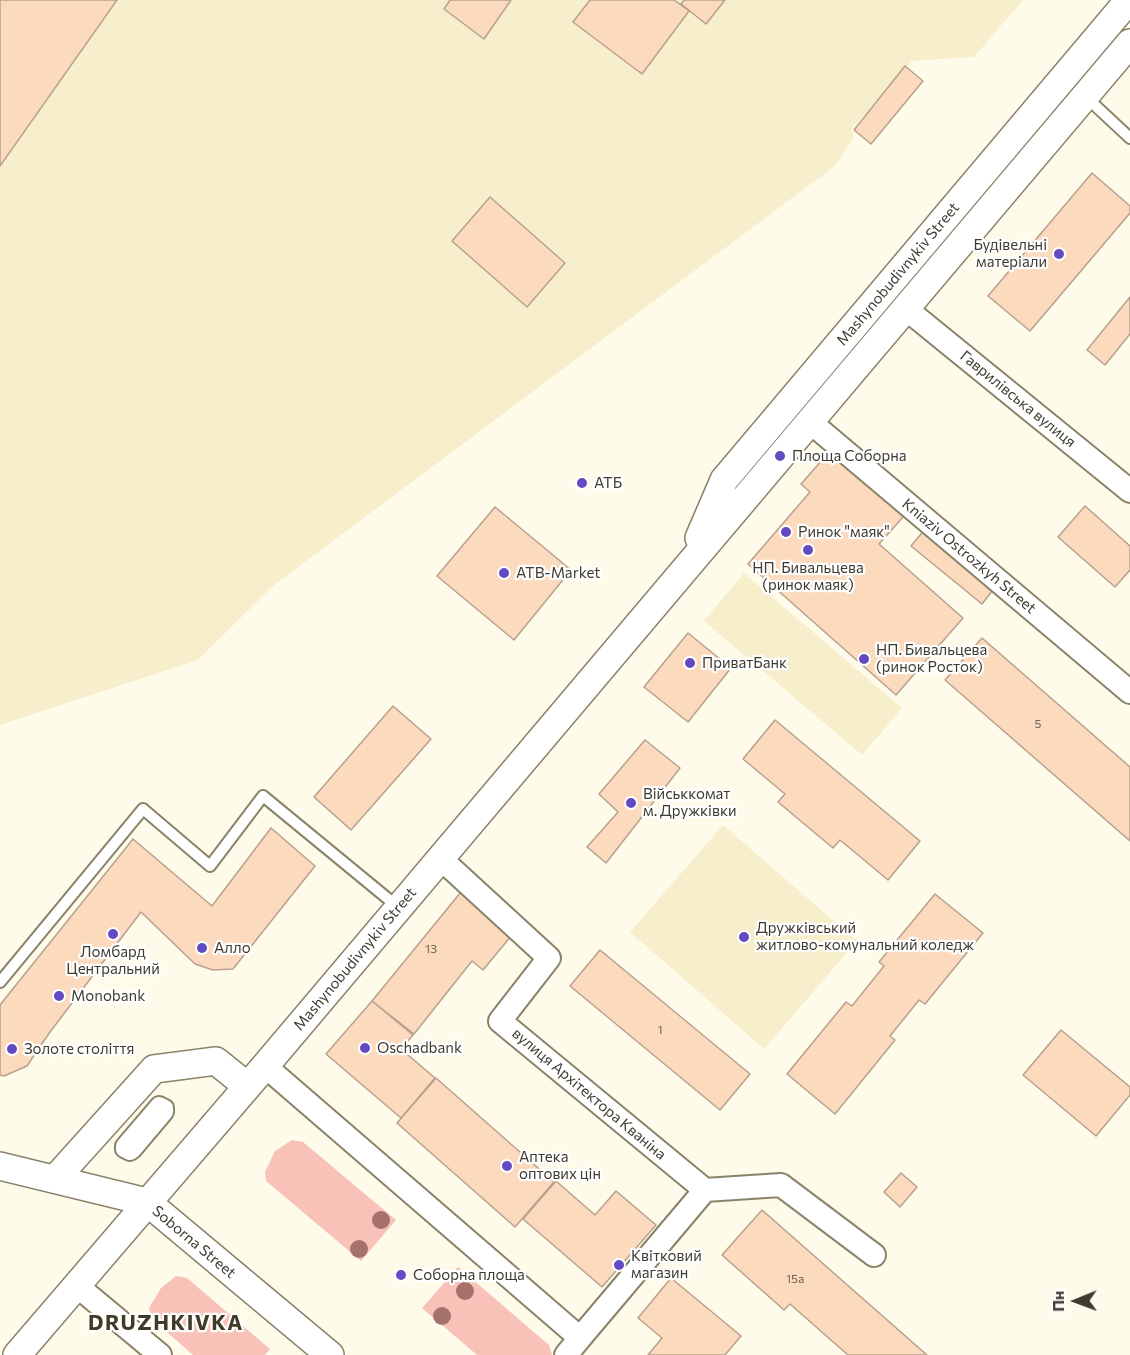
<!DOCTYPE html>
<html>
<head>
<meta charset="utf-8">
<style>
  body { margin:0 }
  #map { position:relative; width:1130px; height:1355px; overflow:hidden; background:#fffbea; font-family:Commissioner,sans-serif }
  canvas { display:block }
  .north { position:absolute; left:1046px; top:1271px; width:60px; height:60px; -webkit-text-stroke:4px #fff; paint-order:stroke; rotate:269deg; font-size:16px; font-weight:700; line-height:24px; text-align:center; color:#3e3b30 }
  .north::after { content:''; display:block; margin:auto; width:21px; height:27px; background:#3e3b30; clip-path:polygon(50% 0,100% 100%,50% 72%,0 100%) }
</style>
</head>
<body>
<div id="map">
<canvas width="1130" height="1355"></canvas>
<div class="north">Пн</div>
</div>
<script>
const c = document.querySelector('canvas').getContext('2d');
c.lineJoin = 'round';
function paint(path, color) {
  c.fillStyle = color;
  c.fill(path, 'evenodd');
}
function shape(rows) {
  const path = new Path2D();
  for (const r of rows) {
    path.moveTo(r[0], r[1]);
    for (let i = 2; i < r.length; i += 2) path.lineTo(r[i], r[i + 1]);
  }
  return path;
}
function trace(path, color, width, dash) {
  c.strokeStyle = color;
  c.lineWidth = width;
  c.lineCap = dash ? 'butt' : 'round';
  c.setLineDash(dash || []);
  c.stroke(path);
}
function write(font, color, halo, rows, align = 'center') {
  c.font = font + ' Commissioner,sans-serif';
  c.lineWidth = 4.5;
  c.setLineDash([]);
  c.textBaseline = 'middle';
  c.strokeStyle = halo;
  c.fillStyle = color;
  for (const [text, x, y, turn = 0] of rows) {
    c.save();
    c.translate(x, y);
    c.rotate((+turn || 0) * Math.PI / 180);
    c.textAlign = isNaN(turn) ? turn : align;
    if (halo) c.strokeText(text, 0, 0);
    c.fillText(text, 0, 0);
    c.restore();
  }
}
const built = shape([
  [0,0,1023,0,974,57,912,61,851,130,854,137,835,166,274,585,198,660,0,725],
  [744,573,902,708,862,755,704,621],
  [723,825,857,941,764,1049,630,932]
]);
const green = shape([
  [292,1140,303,1142,396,1220,361,1261,266,1181,265,1172,275,1151],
  [458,1267,549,1345,552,1355,477,1355,422,1308],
  [176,1276,187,1278,270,1349,265,1355,193,1355,151,1318,149,1308,161,1288]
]);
const building = shape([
  [0,0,117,0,0,166,0,0],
  [450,0,511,0,484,39,444,9,450,0],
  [590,0,674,0,689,11,642,74,573,22,590,0],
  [684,0,725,0,706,24,681,4,684,0],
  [905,66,923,81,871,144,854,130,905,66],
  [1092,173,1130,206,1130,213,1030,331,988,296,1092,173],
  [490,197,565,263,527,307,452,241,490,197],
  [1130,297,1130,334,1105,365,1087,350,1130,297],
  [830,451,904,516,879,544,963,618,896,695,748,564,810,492,801,484,830,451],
  [1085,506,1130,546,1130,570,1115,587,1058,537,1085,506],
  [495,507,571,570,514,640,437,576,495,507],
  [926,528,996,586,982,604,911,546,926,528],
  [688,633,731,668,688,722,644,687,688,633],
  [982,638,1130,767,1130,841,945,680,982,638],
  [393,706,431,739,351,830,314,797,393,706],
  [775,720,920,841,888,880,840,840,833,848,778,802,785,794,743,759,775,720],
  [645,740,680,768,606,863,587,847,618,812,599,794,645,740],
  [271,828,315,866,233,969,213,970,195,964,141,912,50,1032,27,1066,4,1076,0,1075,0,1005,133,839,212,906,271,828],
  [465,887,517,929,483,970,472,961,414,1034,372,1001,465,887],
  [935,894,983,933,925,1004,919,1000,890,1036,895,1040,835,1114,787,1074,846,1002,852,1006,884,966,879,962,935,894],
  [600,950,750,1074,720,1110,570,986,600,950],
  [372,1001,413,1035,401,1049,435,1078,401,1118,326,1054,372,1001],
  [1061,1030,1130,1087,1130,1095,1096,1136,1023,1075,1061,1030],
  [436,1078,554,1182,515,1227,397,1123,436,1078],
  [901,1173,917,1187,900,1207,884,1192,901,1173],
  [556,1181,595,1215,616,1191,656,1225,602,1287,523,1219,556,1181],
  [762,1210,927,1355,848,1355,790,1304,784,1310,722,1255,762,1210],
  [671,1278,741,1336,725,1355,648,1355,662,1338,638,1318,671,1278]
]);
const service = shape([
  [1086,97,1130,138],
  [0,982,143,809,210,866,263,796,398,907]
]);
const pedestrian = shape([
  [159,1105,165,1108,165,1112,133,1150,130,1152,124,1149,124,1146,159,1105]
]);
const minor = shape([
  [905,308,1130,491],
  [809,421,1130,692],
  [440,858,549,958,500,1021,705,1190,781,1185,874,1255],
  [265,1066,580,1338,566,1355],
  [76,1285,160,1355],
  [580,1338,705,1190]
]);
const tertiary = shape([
  [699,538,724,480,1129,0],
  [0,1166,147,1202,330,1355],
  [55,1179,154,1069,216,1061,247,1086],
  [17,1355,265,1066,1130,43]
]);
const trees = [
  [381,1220],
  [359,1249],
  [465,1291],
  [442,1316]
];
const markers = [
  [1059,254,6,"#634ac3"],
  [780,456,6,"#634ac3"],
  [582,483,6,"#634ac3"],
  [786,532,6,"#634ac3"],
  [808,550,6,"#634ac3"],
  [504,573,6,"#634ac3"],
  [864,659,6,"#634ac3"],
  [690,663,6,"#634ac3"],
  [631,803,6,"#634ac3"],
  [113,934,6,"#634ac3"],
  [744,937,6,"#634ac3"],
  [202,948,6,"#634ac3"],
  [59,996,6,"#634ac3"],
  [365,1048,6,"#634ac3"],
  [12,1049,6,"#634ac3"],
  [507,1166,6,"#634ac3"],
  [619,1265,6,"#634ac3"],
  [401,1275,6,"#634ac3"]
];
const numberNames = [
  ["5",1038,724],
  ["13",431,949],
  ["1",660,1030],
  ["15а",795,1279]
];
const poiNames = [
  ["Будівельні",1047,245,"right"],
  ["матеріали",1047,262,"right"],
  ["Площа Соборна",792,456],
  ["АТБ",594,483],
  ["Ринок \"маяк\"",798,532],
  ["НП. Бивальцева",808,568,"center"],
  ["(ринок маяк)",808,585,"center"],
  ["ATB-Market",516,573],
  ["НП. Бивальцева",876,650],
  ["(ринок Росток)",876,667],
  ["ПриватБанк",702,663],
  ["Військкомат",643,794],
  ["м. Дружківки",643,811],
  ["Дружківський",756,928],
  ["житлово-комунальний коледж",756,945],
  ["Алло",214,948],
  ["Ломбард",113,952,"center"],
  ["Центральний",113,969,"center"],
  ["Monobank",71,996],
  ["Oschadbank",377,1048],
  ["Золоте століття",24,1049],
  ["Аптека",519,1157],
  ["оптових цін",519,1174],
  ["Квітковий",631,1256],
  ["магазин",631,1273],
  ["Соборна площа",413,1275]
];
const streetNames = [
  ["Mashynobudivnykiv Street",898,274,-50],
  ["Гаврилівська вулиця",1018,399,39],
  ["Kniaziv Ostrozkyh Street",969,556,40],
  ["Mashynobudivnykiv Street",355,959,-50],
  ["вулиця Архітектора Кваніна",589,1094,40],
  ["Soborna Street",194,1242,40]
];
const districtNames = [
  ["DRUZHKIVKA",166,1323]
];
paint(built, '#f7efcb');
paint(green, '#f8c2b9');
paint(building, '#fcdabd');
trace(building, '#b7a18e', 1.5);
trace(service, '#898369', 14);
trace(pedestrian, '#898369', 20);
trace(minor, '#898369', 26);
trace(tertiary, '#898369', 30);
trace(service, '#fff', 10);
trace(pedestrian, '#fff', 16);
trace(minor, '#fff', 22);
trace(tertiary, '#fff', 27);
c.fillStyle = '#a4726a';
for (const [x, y] of trees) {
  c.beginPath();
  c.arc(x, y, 9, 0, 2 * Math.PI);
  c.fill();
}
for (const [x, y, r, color] of markers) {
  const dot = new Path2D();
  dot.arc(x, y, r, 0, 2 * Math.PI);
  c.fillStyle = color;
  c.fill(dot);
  trace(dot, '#fff', 2);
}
write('12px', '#6e6353', null, numberNames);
write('15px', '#3e3b30', '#fff', poiNames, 'left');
write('15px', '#3e3b30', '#fff', streetNames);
c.letterSpacing = '1.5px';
write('bold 21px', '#403b24', '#fff', districtNames);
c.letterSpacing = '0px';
</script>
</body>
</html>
